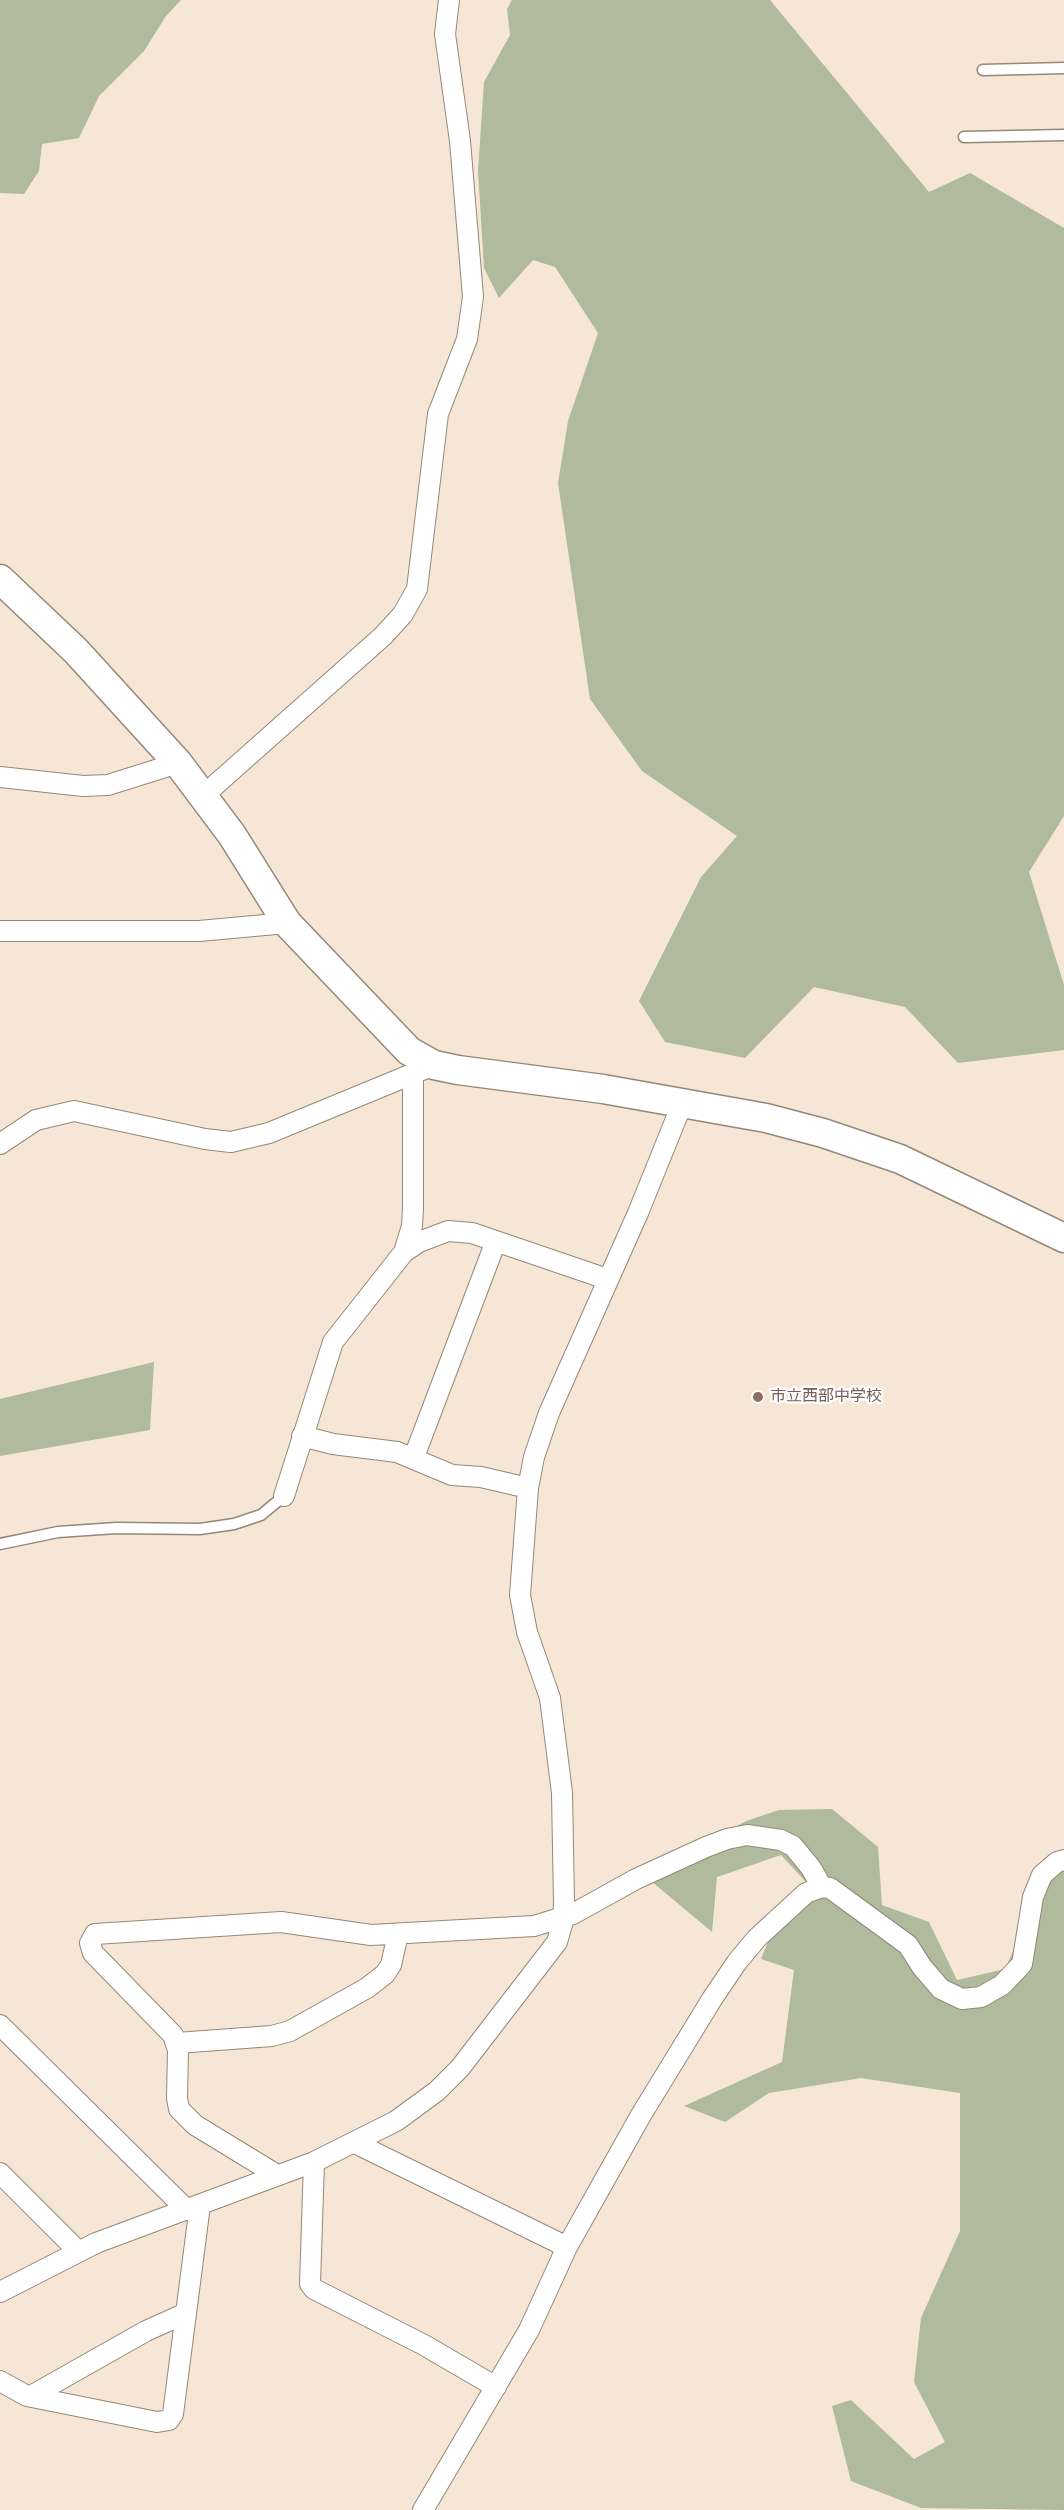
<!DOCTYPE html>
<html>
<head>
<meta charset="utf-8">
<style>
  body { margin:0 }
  canvas { display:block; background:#f5e6d5 }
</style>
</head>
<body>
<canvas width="1064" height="2510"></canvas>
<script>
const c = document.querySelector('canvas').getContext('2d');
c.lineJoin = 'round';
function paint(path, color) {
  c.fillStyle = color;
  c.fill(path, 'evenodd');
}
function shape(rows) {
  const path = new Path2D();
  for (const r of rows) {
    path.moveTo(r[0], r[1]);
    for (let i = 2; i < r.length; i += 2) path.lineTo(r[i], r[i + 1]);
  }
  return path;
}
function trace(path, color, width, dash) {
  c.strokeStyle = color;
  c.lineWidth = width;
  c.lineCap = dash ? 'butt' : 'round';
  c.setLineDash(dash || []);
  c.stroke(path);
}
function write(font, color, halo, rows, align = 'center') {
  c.font = font + ' Arial,"Noto Sans JP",sans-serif';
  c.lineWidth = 4.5;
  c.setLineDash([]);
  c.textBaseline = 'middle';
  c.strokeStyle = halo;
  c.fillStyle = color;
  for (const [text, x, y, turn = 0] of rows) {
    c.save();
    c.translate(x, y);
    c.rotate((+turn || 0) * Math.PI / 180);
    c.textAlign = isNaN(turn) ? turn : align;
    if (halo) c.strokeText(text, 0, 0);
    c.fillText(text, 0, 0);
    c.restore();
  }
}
const green = shape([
  [0,0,181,0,166,16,144,51,99,96,79,138,42,144,39,171,24,194,0,193],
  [512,0,770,0,929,192,970,173,1064,228,1064,816,1029,872,1064,985,1064,1050,958,1063,905,1007,814,987,745,1058,665,1042,639,1001,701,877,737,836,642,771,590,699,558,483,568,421,598,333,555,267,533,260,499,298,484,268,478,171,484,82,510,35,507,9],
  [154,1362,150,1430,0,1456,0,1399],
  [832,1809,878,1847,882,1905,929,1922,957,1980,1005,1969,1040,1891,1064,1865,1064,2510,921,2508,851,2481,832,2406,851,2400,914,2459,945,2442,914,2382,921,2318,960,2231,960,2093,861,2078,769,2093,725,2122,684,2106,782,2062,794,1970,761,1959,775,1925,816,1893,781,1855,717,1877,712,1932,645,1876,746,1821,779,1810]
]);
const lane = shape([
  [983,70,1064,68],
  [964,137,1064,135],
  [0,1544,58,1532,116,1528,200,1529,234,1524,261,1515,284,1496]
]);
const street = shape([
  [0,777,83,786,108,785,178,763],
  [204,795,383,636,403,614,417,589,438,414,467,339,473,297,460,141,445,34,449,0],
  [0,931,199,931,287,923],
  [0,1144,36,1120,74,1111,205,1139,231,1142,269,1133,434,1065],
  [404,1252,412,1226,413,1208,413,1076],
  [302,1436,333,1444,397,1452,452,1475,481,1477,528,1488],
  [414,1457,496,1241],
  [284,1496,333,1342,404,1252,419,1242,448,1231,472,1233,607,1279],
  [0,2025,187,2210],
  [177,2043,272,2036,290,2031,367,1988,385,1974,391,1965,398,1934],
  [355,2143,567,2247],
  [314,2162,310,2284,314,2289,424,2345,496,2387],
  [0,2173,78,2251],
  [277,2175,195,2125,179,2109,177,2098,178,2050,173,2035,93,1953,90,1943,95,1934,281,1922,371,1935,534,1926,573,1914,636,1879,706,1847,727,1839,747,1835,781,1840,793,1846,811,1868,822,1887],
  [0,2292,96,2243,314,2162,396,2121,437,2091,460,2068,557,1942,563,1921,564,1903,562,1793,557,1753,550,1698,527,1632,520,1595,528,1488,534,1457,549,1413,638,1213,682,1104],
  [0,2381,27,2396,157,2422,169,2420,173,2414,200,2205],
  [31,2396,146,2331,186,2313],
  [423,2510,529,2330,567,2247,641,2115,712,1999,737,1962,757,1938,806,1893,822,1887,830,1888,908,1945,922,1967,941,1989,962,1999,981,1997,1002,1985,1022,1964,1033,1897,1042,1875,1057,1862,1064,1860]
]);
const secondary = shape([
  [0,579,76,651,178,763,232,835,287,923,409,1051,434,1065,458,1070,603,1089,766,1118,823,1133,900,1159,1064,1238]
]);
const markers = [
  [758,1397,6,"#8d6e63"]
];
const educationNames = [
  ["市立西部中学校",770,1397]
];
paint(green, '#afbb9c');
trace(lane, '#958878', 13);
trace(street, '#958878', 22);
trace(secondary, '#958878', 31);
trace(lane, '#fff', 10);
trace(street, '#fff', 20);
trace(secondary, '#fff', 28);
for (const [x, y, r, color] of markers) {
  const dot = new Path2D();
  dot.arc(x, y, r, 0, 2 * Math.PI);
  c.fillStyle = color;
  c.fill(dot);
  trace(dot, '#fff', 2);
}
write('16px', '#785e54', '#fff', educationNames, 'left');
</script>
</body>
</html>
